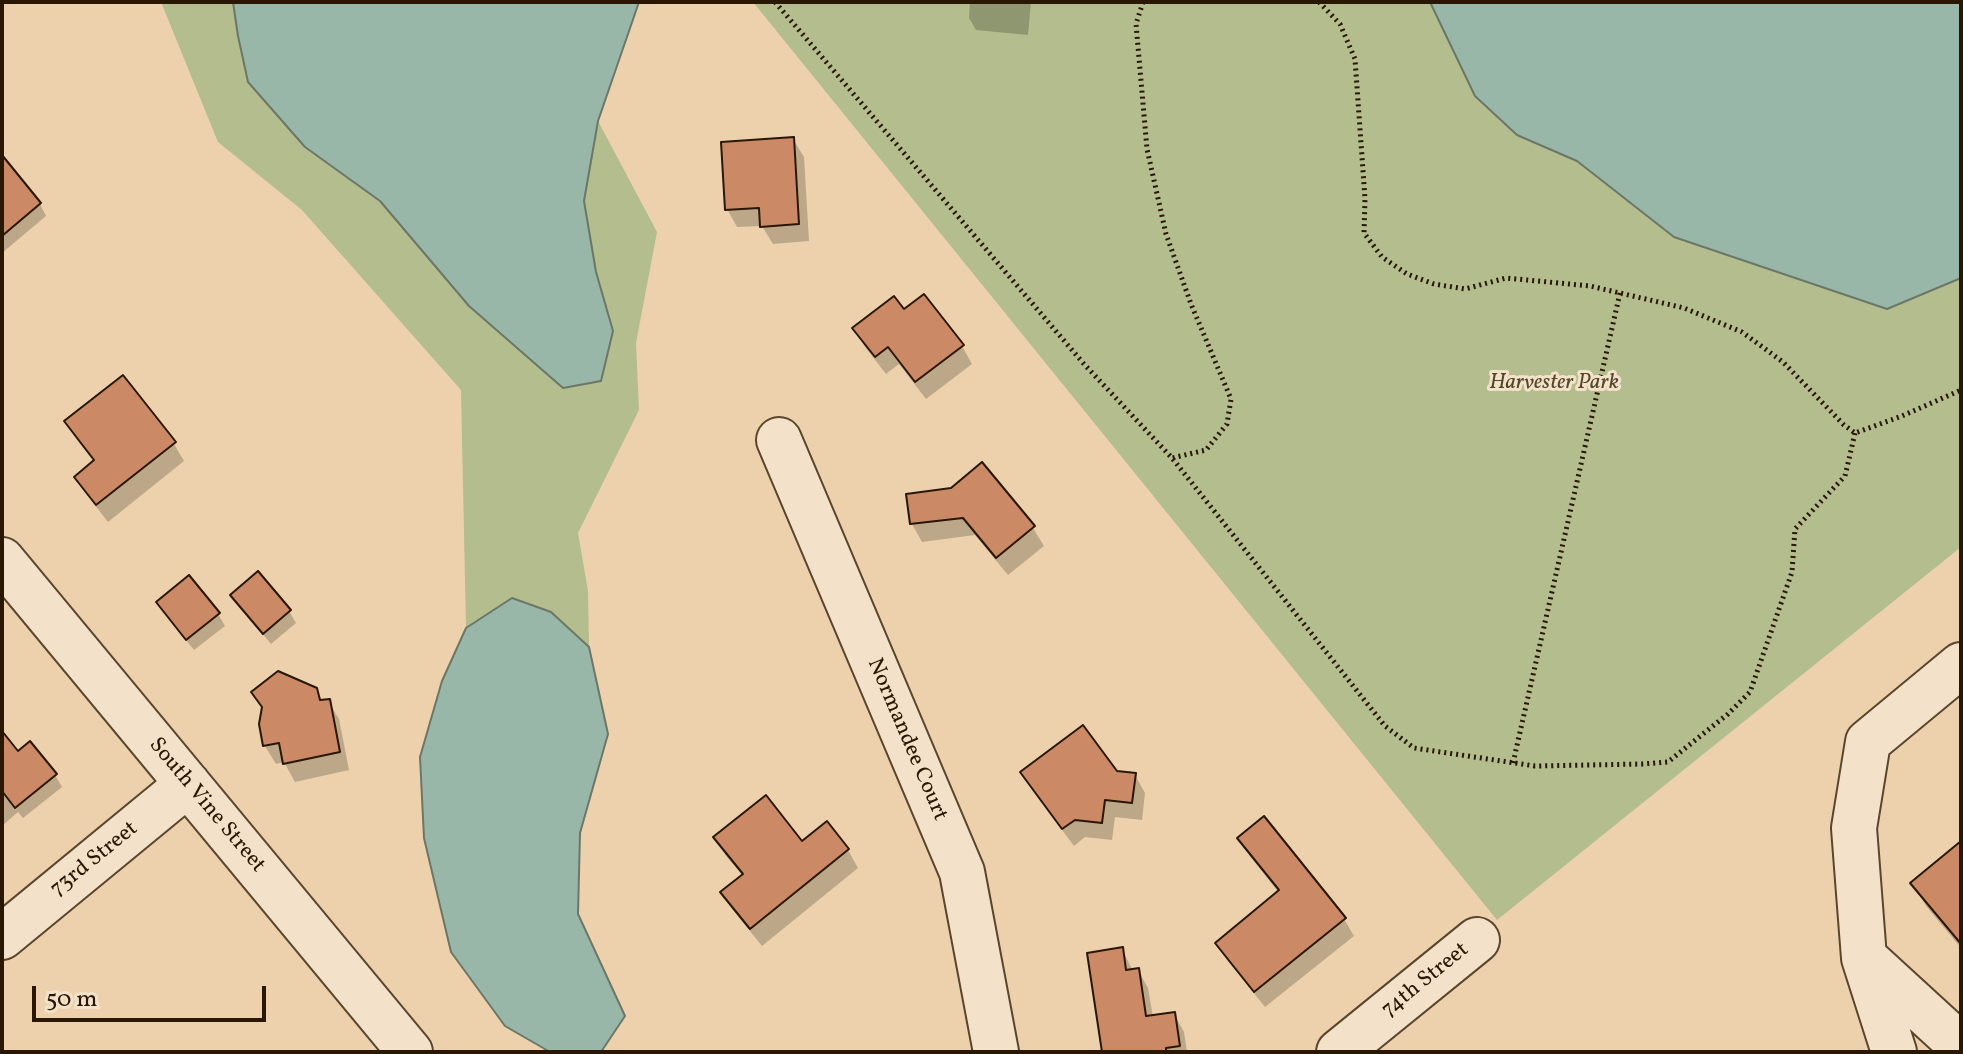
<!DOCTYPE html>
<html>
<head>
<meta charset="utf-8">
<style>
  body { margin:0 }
  #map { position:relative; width:1963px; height:1054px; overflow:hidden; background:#ecd1ac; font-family:Vollkorn,serif }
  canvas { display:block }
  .frame { position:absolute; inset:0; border:4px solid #291703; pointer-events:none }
  .scale { position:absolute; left:32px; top:986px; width:234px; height:36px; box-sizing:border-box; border:4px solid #291703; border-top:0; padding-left:10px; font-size:24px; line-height:28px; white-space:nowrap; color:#291703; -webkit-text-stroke:6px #f3e1c9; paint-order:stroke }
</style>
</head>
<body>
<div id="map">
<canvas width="1963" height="1054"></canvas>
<div class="frame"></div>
<div class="scale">50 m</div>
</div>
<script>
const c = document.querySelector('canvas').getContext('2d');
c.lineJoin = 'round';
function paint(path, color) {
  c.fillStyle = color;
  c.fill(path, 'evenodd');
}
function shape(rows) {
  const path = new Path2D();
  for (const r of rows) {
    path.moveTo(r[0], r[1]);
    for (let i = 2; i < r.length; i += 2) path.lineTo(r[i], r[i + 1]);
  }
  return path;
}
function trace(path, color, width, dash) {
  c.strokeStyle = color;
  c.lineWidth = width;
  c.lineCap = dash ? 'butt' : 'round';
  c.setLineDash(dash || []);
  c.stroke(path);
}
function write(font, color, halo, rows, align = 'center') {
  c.font = font + ' Vollkorn,serif';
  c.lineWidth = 6;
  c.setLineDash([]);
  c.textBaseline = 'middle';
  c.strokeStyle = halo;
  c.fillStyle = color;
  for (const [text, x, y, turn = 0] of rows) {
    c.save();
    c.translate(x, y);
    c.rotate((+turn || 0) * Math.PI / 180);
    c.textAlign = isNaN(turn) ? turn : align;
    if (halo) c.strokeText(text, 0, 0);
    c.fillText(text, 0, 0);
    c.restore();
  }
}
const green = shape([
  [161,2,639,2,598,121,657,232,636,343,639,410,578,533,588,591,589,647,551,612,512,598,466,628,461,390,302,210,218,142],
  [753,2,1961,2,1961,547,1497,920]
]);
const water = shape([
  [233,2,639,2,598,121,584,201,596,272,613,331,601,381,563,388,469,306,380,201,305,147,248,82,238,36,233,2],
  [1430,2,1961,2,1961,278,1887,309,1674,237,1577,161,1517,135,1475,96,1430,2],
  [512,598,551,612,589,647,608,734,580,833,578,914,625,1016,601,1052,550,1052,505,1026,451,952,424,838,420,757,442,681,466,628,512,598]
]);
const shadow = shape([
  [970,2,1031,2,1028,35,976,30,969,18],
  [793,139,804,157,809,241,773,244,762,226,737,227,727,209],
  [2,158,40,204,46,216,2,253],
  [904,312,962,346,972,364,926,399,899,364,886,374,865,347,855,329],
  [122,378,174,444,184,461,108,522,87,495,77,477,95,463,77,440,66,422],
  [982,465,1033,528,1044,546,1008,575,975,535,922,542,912,524],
  [233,595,289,611,296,623,271,644,240,607],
  [158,602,218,614,225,626,194,650,165,614],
  [316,690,323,702,328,701,339,719,349,770,295,782,284,762,276,764,265,746,261,724],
  [2,734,18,754,55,775,62,787,23,818,18,812,2,826],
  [1023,773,1116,773,1135,775,1145,793,1142,820,1115,817,1112,840,1085,837,1074,846,1033,791],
  [716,838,802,844,848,850,858,868,762,946,733,910,723,893,743,876,726,856],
  [1240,839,1344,919,1354,936,1265,1007,1227,960,1217,943,1279,893,1250,856],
  [1961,843,1961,948,1926,906,1913,883],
  [1122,949,1133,971,1138,970,1148,988,1153,1017,1174,1014,1184,1032,1187,1052,1104,1052]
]);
const building = shape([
  [794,137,799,224,760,227,759,208,725,210,721,142,794,137],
  [2,155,41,203,2,236,2,155],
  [924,294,964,345,915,382,888,347,875,357,852,328,894,296,904,309,924,294],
  [123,375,176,442,96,505,74,477,94,460,64,421,123,375],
  [982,462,1035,526,996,558,963,518,910,524,906,494,951,488,982,462],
  [258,571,291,610,263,634,230,595,258,571],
  [189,575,220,613,186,640,156,602,189,575],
  [278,671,317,688,320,700,330,699,340,752,283,764,279,743,263,746,259,724,262,707,251,692,278,671],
  [1083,725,1117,771,1136,773,1132,803,1105,800,1102,823,1075,820,1062,829,1020,772,1083,725],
  [2,731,18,751,30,741,57,774,15,808,2,791,2,731],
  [766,795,802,841,827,821,849,849,750,929,720,892,743,874,713,837,766,795],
  [1264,816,1346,918,1254,992,1215,943,1279,890,1237,838,1264,816],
  [1961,841,1961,944,1910,883,1961,841],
  [1123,947,1126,970,1139,968,1146,1016,1175,1012,1180,1046,1166,1048,1166,1052,1102,1052,1087,953,1123,947]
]);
const path = shape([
  [775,2,1084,364,1172,458,1385,726,1414,748,1535,766,1642,764,1668,762,1728,714,1750,692,1792,572,1795,529,1845,476,1855,433],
  [1143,2,1136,24,1147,149,1166,234,1191,304,1231,399,1227,424,1206,450,1172,458],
  [1319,2,1340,24,1355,59,1365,199,1364,233,1382,257,1407,274,1434,284,1465,289,1506,278,1590,286,1684,308,1742,332,1783,362,1844,425,1855,433,1902,416,1961,390],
  [1513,763,1620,293]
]);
const minor = shape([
  [779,440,962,872,996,1052],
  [2,560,410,1052],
  [2,937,188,784],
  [1866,959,1961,1046],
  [1339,1052,1477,940],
  [1894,1052,1864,958,1854,828,1868,742,1961,665]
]);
const parkNames = [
  ["Harvester Park",1554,384]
];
const streetNames = [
  ["Normandee Court",906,740,67],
  ["South Vine Street",206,806,50],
  ["73rd Street",95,860,-39],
  ["74th Street",1426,981,-39]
];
paint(green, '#b3bd8d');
paint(water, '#99b7a9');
trace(water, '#6c7767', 2);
paint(shadow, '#0003');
paint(building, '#cc8966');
trace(building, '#291703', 2);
trace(minor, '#5a462d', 48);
trace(path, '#291703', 5, [2, 4]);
trace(minor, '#f3e1c9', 44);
write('italic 22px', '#52492c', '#f3e1c9', parkNames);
write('22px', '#291703', '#f3e1c9', streetNames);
</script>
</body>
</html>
